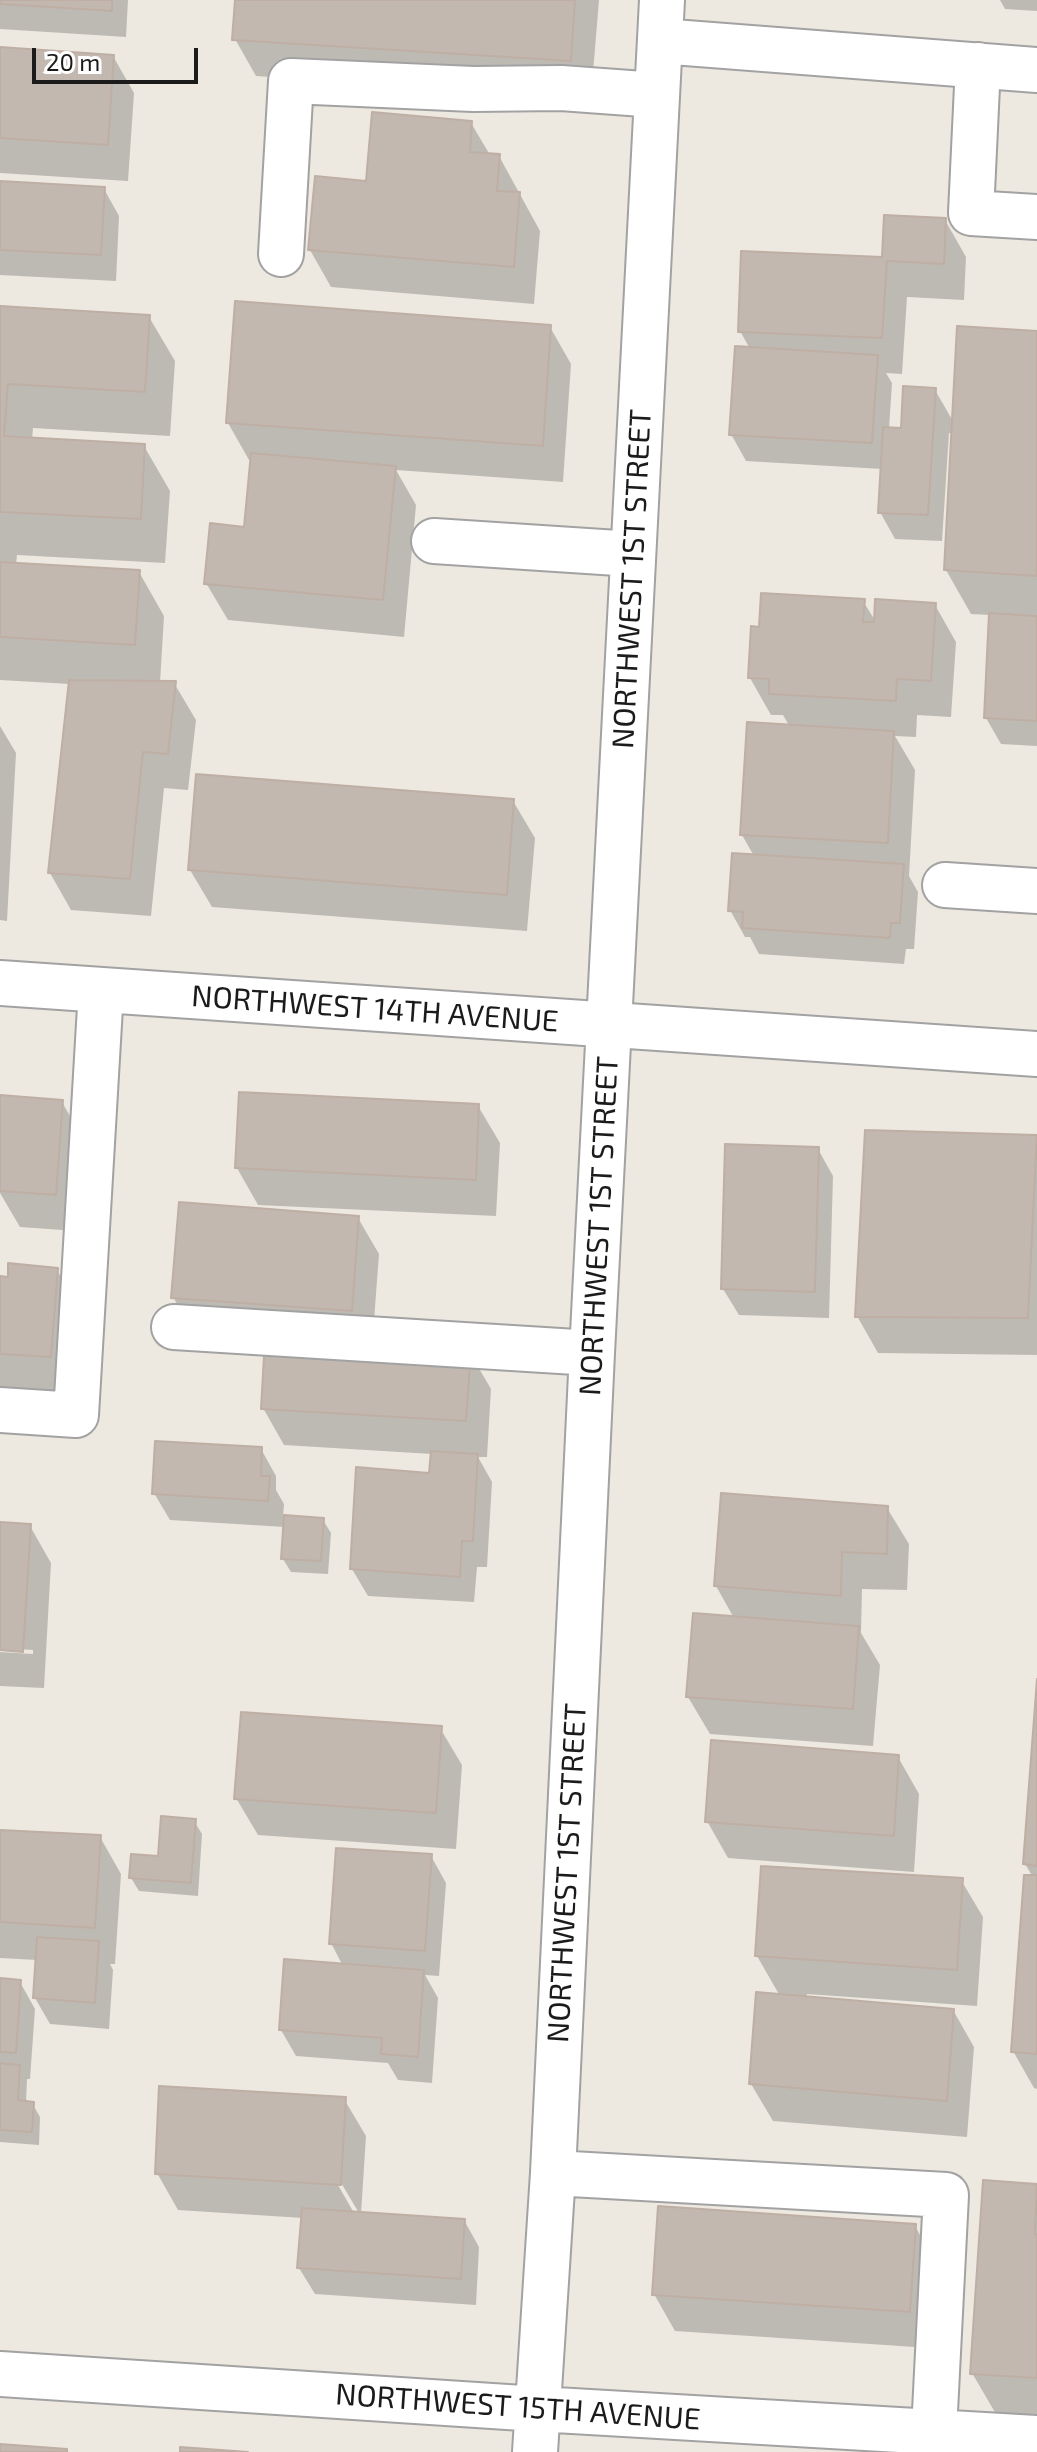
<!DOCTYPE html>
<html>
<head>
<meta charset="utf-8">
<style>
  body { margin:0 }
  #map { position:relative; width:1037px; height:2452px; overflow:hidden; background:#ede9e1; font-family:"Exo 2",sans-serif }
  canvas { display:block }
  .scale { position:absolute; left:32px; top:48px; width:166px; height:36px; box-sizing:border-box; border:4px solid #1b1b1b; border-top:0; padding-left:10px; font-size:24px; line-height:28px; white-space:nowrap; color:#1b1b1b; -webkit-text-stroke:6px #fff; paint-order:stroke }
</style>
</head>
<body>
<div id="map">
<canvas width="1037" height="2452"></canvas>
<div class="scale">20 m</div>
</div>
<script>
const c = document.querySelector('canvas').getContext('2d');
c.lineJoin = 'round';
function paint(path, color) {
  c.fillStyle = color;
  c.fill(path, 'evenodd');
}
function shape(rows) {
  const path = new Path2D();
  for (const r of rows) {
    path.moveTo(r[0], r[1]);
    for (let i = 2; i < r.length; i += 2) path.lineTo(r[i], r[i + 1]);
  }
  return path;
}
function trace(path, color, width, dash) {
  c.strokeStyle = color;
  c.lineWidth = width;
  c.lineCap = dash ? 'butt' : 'round';
  c.setLineDash(dash || []);
  c.stroke(path);
}
function write(font, color, halo, rows, align = 'center') {
  c.font = font + ' "Exo 2",sans-serif';
  c.lineWidth = 6;
  c.setLineDash([]);
  c.textBaseline = 'middle';
  c.strokeStyle = halo;
  c.fillStyle = color;
  for (const [text, x, y, turn = 0] of rows) {
    c.save();
    c.translate(x, y);
    c.rotate((+turn || 0) * Math.PI / 180);
    c.textAlign = isNaN(turn) ? turn : align;
    if (halo) c.strokeText(text, 0, 0);
    c.fillText(text, 0, 0);
    c.restore();
  }
}
const shadow = shape([
  [0,0,128,0,126,37,0,29],
  [237,0,599,0,591,97,256,76,235,39],
  [1000,0,1037,0,1037,11,1005,9],
  [0,49,113,56,134,93,128,181,0,173],
  [471,123,490,155,499,156,540,231,534,304,331,287,310,250,368,183],
  [0,183,104,189,119,216,116,281,0,275],
  [945,220,966,257,964,300,907,297,902,374,886,373,892,383,889,429,903,430,935,390,954,423,1037,333,1037,746,1001,744,986,718,991,615,971,614,946,570,953,433,949,433,942,541,895,539,880,512,882,469,746,461,731,434,750,349,740,331,884,259],
  [0,308,149,317,175,361,170,436,33,428,32,440,144,446,170,491,165,563,17,555,16,565,139,572,164,616,160,683,174,683,196,720,188,790,164,788,151,916,71,910,50,873,70,684,0,680],
  [550,327,571,364,563,482,396,470,416,505,404,637,228,620,206,583,246,529,252,460,249,460,228,423],
  [863,601,876,622,935,605,956,642,951,717,917,715,916,737,895,736,915,770,909,876,918,892,914,949,906,949,904,964,759,954,750,937,745,937,730,910,754,856,742,835,790,727,783,715,771,715,750,678,761,629],
  [0,726,16,753,7,921,0,920],
  [513,801,535,838,527,931,212,907,190,870],
  [0,1097,62,1102,83,1139,76,1231,20,1227,0,1193],
  [478,1106,500,1143,496,1216,258,1205,237,1168],
  [1037,1137,1037,1355,878,1353,857,1316],
  [818,1149,833,1176,829,1318,739,1315,723,1289],
  [358,1218,379,1254,372,1347,470,1353,491,1389,487,1457,478,1457,492,1482,487,1567,477,1567,474,1602,368,1596,352,1569,431,1475,432,1454,284,1445,263,1408,267,1340,195,1334,173,1297],
  [57,1270,78,1307,71,1393,0,1389,0,1278,10,1279],
  [261,1449,276,1476,276,1490,284,1504,283,1517,323,1520,331,1533,328,1574,291,1572,283,1559,285,1527,170,1520,154,1493],
  [887,1508,909,1544,907,1590,862,1589,861,1633,880,1665,873,1746,710,1734,688,1697,734,1618,716,1586],
  [0,1524,30,1526,51,1563,44,1688,0,1686,0,1652,33,1654,33,1650,0,1648],
  [1037,1705,1037,2089,1034,2088,1013,2051,1033,1877,1025,1864],
  [440,1728,462,1765,456,1849,258,1835,236,1798],
  [898,1757,919,1794,914,1872,728,1858,707,1821],
  [194,1821,202,1834,198,1896,139,1891,131,1878,160,1859],
  [0,1832,100,1837,121,1874,115,1964,110,1964,113,1970,109,2029,50,2024,35,1998,37,1960,0,1958],
  [431,1856,446,1883,439,1976,425,1975,438,1998,432,2083,398,2080,388,2063,296,2056,281,2030,343,1966,331,1943],
  [961,1880,983,1917,977,2006,807,1994,806,1998,953,2010,974,2047,967,2137,773,2121,751,2084,780,1996,757,1956],
  [0,1980,20,1982,35,2009,30,2079,27,2079,26,2103,32,2103,40,2117,39,2145,0,2142],
  [344,2099,366,2136,361,2214,464,2220,479,2247,476,2305,315,2294,299,2268,303,2218,178,2210,157,2173],
  [337,2176,359,2213,354,2213,334,2178],
  [985,2182,1037,2186,1037,2428,1003,2426,972,2373],
  [915,2226,936,2263,930,2348,675,2331,654,2294]
]);
const building = shape([
  [0,0,112,0,112,11,0,4,0,0],
  [235,0,575,0,571,61,232,40,235,0],
  [0,47,114,55,108,145,0,138,0,47],
  [372,112,472,121,470,152,500,154,497,191,520,192,514,267,308,250,315,176,366,181,372,112],
  [0,181,105,187,101,255,0,250,0,181],
  [884,215,946,218,944,264,887,261,882,338,738,332,741,251,882,257,884,215],
  [235,301,551,325,543,446,226,423,235,301],
  [0,306,150,315,145,392,8,384,4,436,145,444,141,519,0,512,0,306],
  [957,326,1037,331,1037,576,944,570,957,326],
  [735,346,878,355,872,443,729,435,735,346],
  [903,386,936,388,928,515,878,513,883,427,901,428,903,386],
  [251,453,396,466,383,600,204,584,210,523,244,527,251,453],
  [0,562,140,570,135,645,0,637,0,562],
  [761,593,865,599,863,622,874,622,875,599,936,603,931,681,897,679,896,701,769,694,769,679,748,678,751,626,759,627,761,593],
  [989,613,1037,616,1037,721,984,718,989,613],
  [69,680,176,681,168,754,143,752,130,879,48,873,69,680],
  [747,722,894,731,888,843,740,835,747,722],
  [196,774,514,799,507,895,188,870,196,774],
  [732,853,904,864,900,923,891,923,890,938,742,928,743,912,728,911,732,853],
  [239,1092,479,1104,476,1180,235,1168,239,1092],
  [0,1095,63,1100,56,1195,0,1191,0,1095],
  [865,1130,1037,1135,1028,1318,855,1317,865,1130],
  [725,1144,819,1147,815,1292,721,1289,725,1144],
  [179,1202,359,1216,352,1311,171,1298,179,1202],
  [8,1263,58,1268,51,1357,0,1354,0,1276,8,1277,8,1263],
  [265,1338,471,1351,466,1421,261,1409,265,1338],
  [155,1441,262,1447,261,1476,270,1476,268,1501,152,1494,155,1441],
  [431,1451,478,1454,473,1541,462,1541,460,1577,350,1569,356,1467,429,1473,431,1451],
  [721,1493,888,1506,887,1554,842,1552,841,1596,714,1586,721,1493],
  [284,1515,324,1518,321,1561,281,1559,284,1515],
  [0,1522,31,1524,23,1652,0,1650,0,1522],
  [693,1613,859,1626,853,1709,686,1697,693,1613],
  [1037,1679,1037,1866,1023,1864,1037,1679],
  [241,1712,442,1726,436,1813,234,1799,241,1712],
  [711,1740,899,1755,894,1836,705,1822,711,1740],
  [161,1816,196,1819,191,1883,129,1878,131,1854,158,1856,161,1816],
  [0,1830,101,1835,95,1928,0,1922,0,1830],
  [336,1848,432,1854,425,1951,329,1944,336,1848],
  [761,1866,963,1878,957,1970,755,1956,761,1866],
  [1024,1875,1037,1875,1037,2054,1011,2052,1024,1875],
  [37,1937,99,1941,95,2003,33,1998,37,1937],
  [284,1959,424,1970,418,2057,381,2054,382,2038,279,2030,284,1959],
  [0,1978,21,1980,16,2053,0,2052,0,1978],
  [756,1992,954,2009,947,2101,749,2084,756,1992],
  [0,2063,20,2065,18,2100,34,2102,32,2132,0,2130,0,2063],
  [159,2086,346,2097,341,2185,155,2174,159,2086],
  [983,2180,1037,2184,1035,2234,1037,2234,1037,2378,970,2374,983,2180],
  [658,2206,916,2224,910,2312,652,2295,658,2206],
  [302,2208,465,2219,461,2279,297,2268,302,2208],
  [0,2444,67,2449,67,2452,0,2452,0,2444],
  [180,2447,248,2452,180,2452,180,2447]
]);
const minor = shape([
  [660,41,1037,70],
  [978,65,971,213,1037,217],
  [281,254,291,81,473,89,561,88,657,95],
  [434,541,633,554],
  [945,885,1037,891],
  [0,983,1037,1054],
  [174,1327,592,1353],
  [0,1410,76,1415,101,990],
  [553,2173,946,2195,934,2431],
  [0,2374,538,2409,1037,2438],
  [535,2452,553,2173,592,1353,662,0]
]);
const streetNames = [
  ["NORTHWEST 1ST STREET",632,579,-87],
  ["NORTHWEST 14TH AVENUE",375,1009,4],
  ["NORTHWEST 1ST STREET",599,1226,-87],
  ["NORTHWEST 1ST STREET",567,1873,-87],
  ["NORTHWEST 15TH AVENUE",518,2407,4]
];
paint(shadow, '#0003');
paint(building, '#c2b8b0');
trace(building, '#bfaea3', 2);
trace(minor, '#a2a2a2', 48);
trace(minor, '#fff', 44);
write('30px', '#1b1b1b', '#fff', streetNames);
</script>
</body>
</html>
